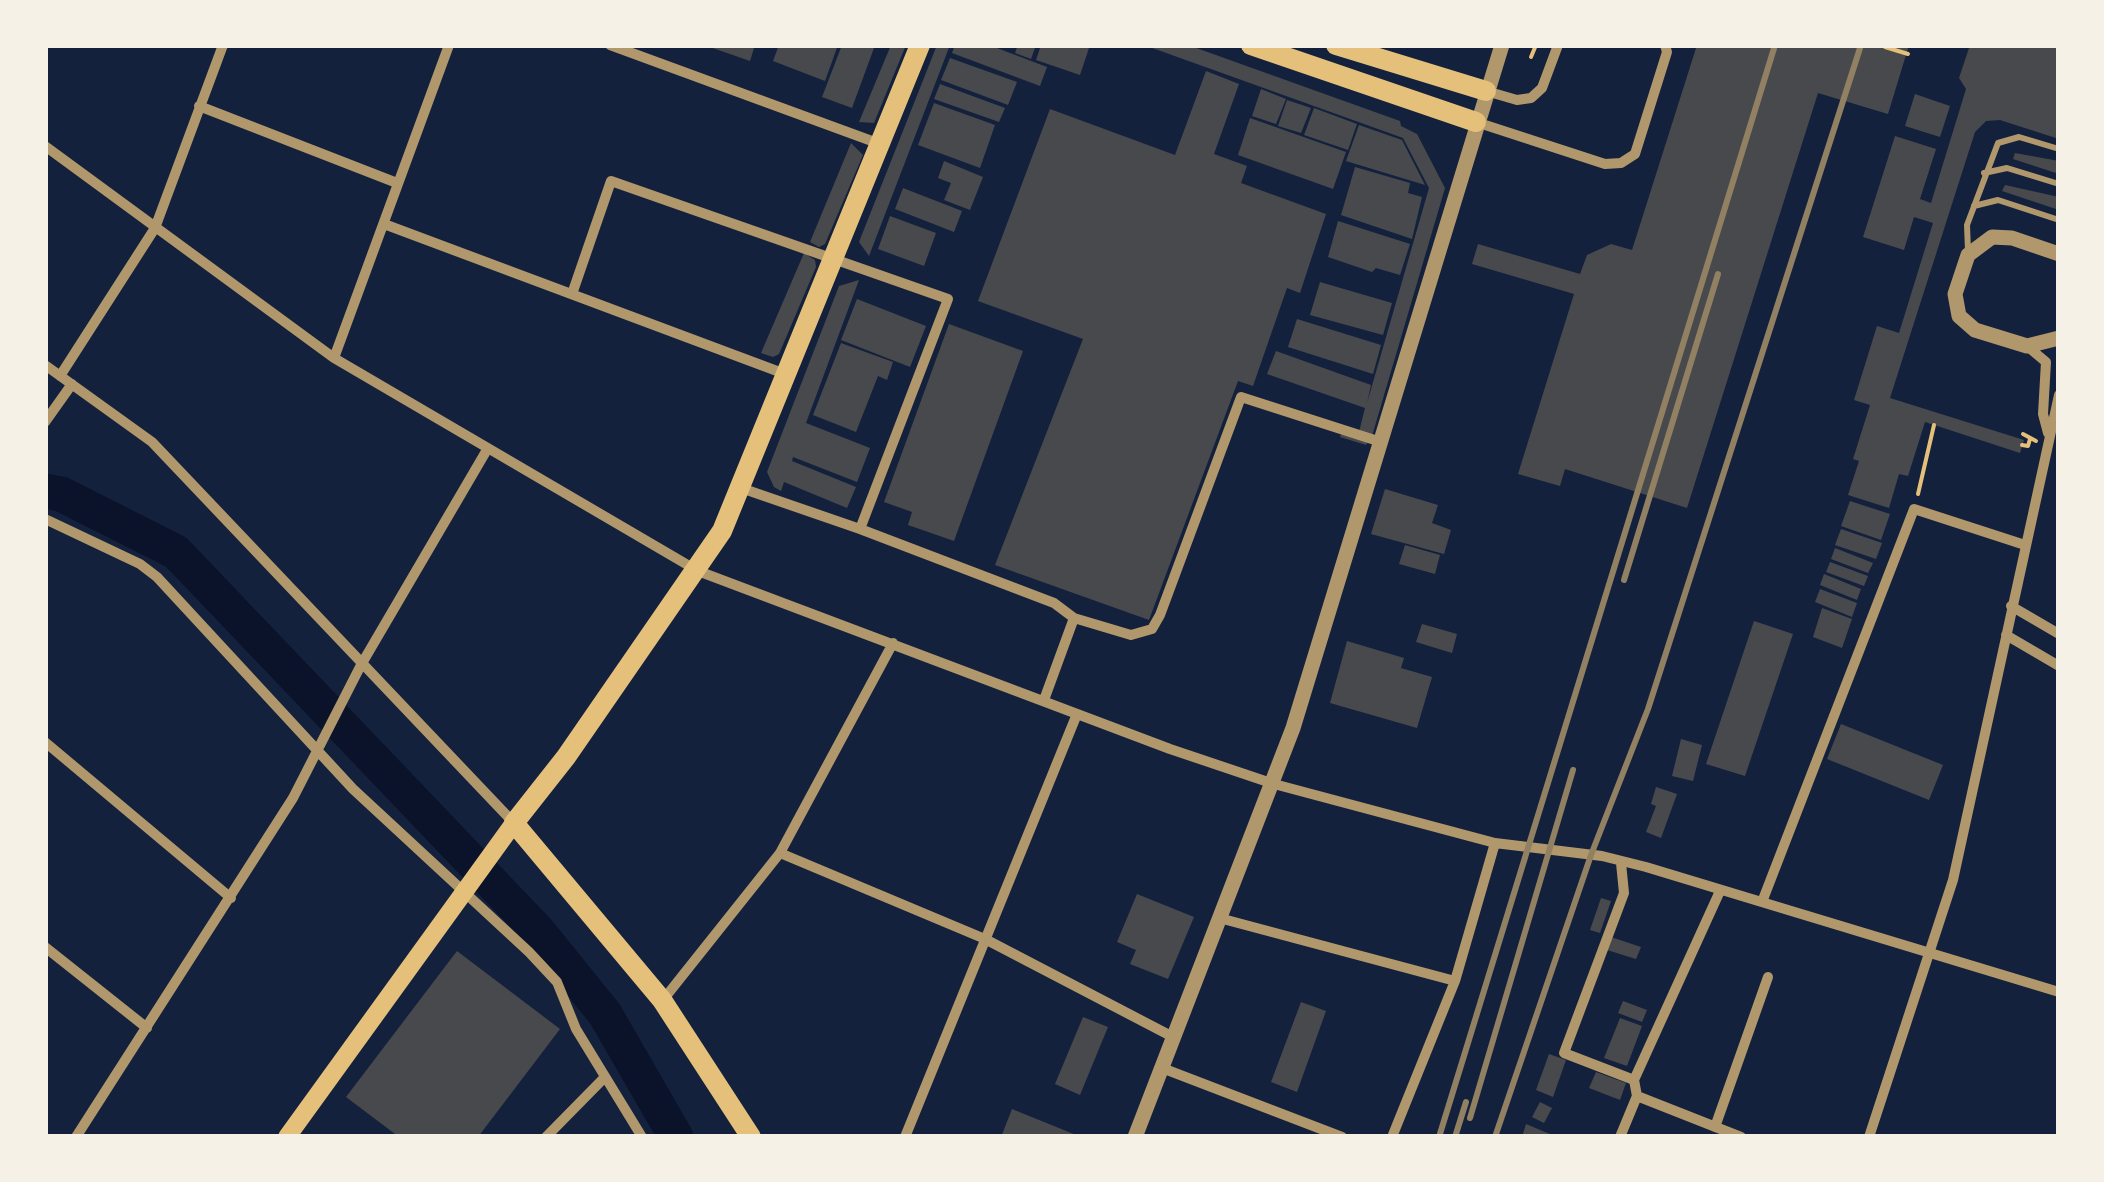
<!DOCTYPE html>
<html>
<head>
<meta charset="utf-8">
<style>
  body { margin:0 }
  #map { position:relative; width:2104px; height:1182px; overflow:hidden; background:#14213d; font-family:"Playfair Display",serif }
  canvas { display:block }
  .frame { position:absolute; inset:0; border:48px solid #f6f1e7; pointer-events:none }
</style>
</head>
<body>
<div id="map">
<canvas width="2104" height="1182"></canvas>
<div class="frame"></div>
</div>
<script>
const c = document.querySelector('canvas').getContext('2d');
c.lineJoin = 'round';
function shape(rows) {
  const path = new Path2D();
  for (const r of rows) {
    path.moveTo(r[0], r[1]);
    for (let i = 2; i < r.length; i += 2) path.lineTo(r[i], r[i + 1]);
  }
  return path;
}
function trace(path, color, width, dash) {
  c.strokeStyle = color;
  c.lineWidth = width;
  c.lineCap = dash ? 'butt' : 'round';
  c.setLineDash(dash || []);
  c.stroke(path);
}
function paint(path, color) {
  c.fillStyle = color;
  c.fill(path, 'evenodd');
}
const river = shape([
  [45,491,61,494,176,552,538,931,605,1014,676,1137]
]);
const building = shape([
  [704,45,755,45,750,61],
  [779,45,838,45,825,81,773,61],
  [842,45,874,48,852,108,822,97],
  [891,45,906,45,874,123,859,122],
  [937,45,950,45,869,256,859,242],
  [955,45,989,45,1047,67,1040,86,952,53],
  [1018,45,1036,45,1031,59,1015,53],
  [1041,45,1090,45,1080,75,1036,60],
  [1144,45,1188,45,1400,121,1401,126,1417,134,1445,188,1372,436,1366,445,1340,437,1344,427,1359,432,1365,408,1267,374,1276,351,1371,385,1367,403,1429,188,1403,138],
  [1697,45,1909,45,1888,114,1818,93,1687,508,1565,469,1560,486,1518,474,1574,294,1472,264,1478,244,1580,274,1587,255,1611,244,1632,250],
  [1970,45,2059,45,2059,139,2000,120,1986,121,1975,132,1890,398,2024,440,2020,453,1925,422,1908,476,1899,474,1889,508,1848,495,1859,461,1853,459,1870,405,1854,400,1877,326,1899,333,1933,223,1914,217,1904,250,1863,237,1895,136,1936,149,1920,199,1931,203,1966,89,1959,78],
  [950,58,1017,82,1008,105,941,80],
  [1206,71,1239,84,1214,154,1247,166,1241,183,1326,214,1300,293,1287,288,1253,386,1238,381,1149,620,995,565,1083,339,978,301,1050,109,1175,155],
  [940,84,1005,108,999,122,934,99],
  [1261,89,1286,99,1276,124,1252,116],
  [1915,94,1950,106,1940,137,1905,126],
  [1287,100,1311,108,1301,133,1278,126],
  [934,103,995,125,980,168,918,145],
  [1314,108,1357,124,1348,150,1304,135],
  [1250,118,1346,152,1333,189,1238,155],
  [1359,125,1402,140,1425,185,1346,161],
  [851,143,863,155,825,244,819,247,810,242],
  [2015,153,2059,161,2059,174,2013,159],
  [944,161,983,177,970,210,944,200,951,183,938,178],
  [1355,167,1410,183,1408,193,1422,197,1412,239,1341,215],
  [2005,185,2059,197,2059,210,2002,191],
  [903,188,962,211,954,232,895,209],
  [890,216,936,233,924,266,878,249],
  [1338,221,1410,244,1400,275,1376,268,1372,272,1328,257],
  [804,253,815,260,816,267,779,354,773,357,761,353],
  [859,280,806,423,870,448,857,482,793,457,792,461,856,487,847,508,784,482,781,491,774,487,767,472,839,286],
  [1320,282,1392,303,1383,335,1310,315],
  [857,299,926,326,910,367,841,340],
  [1297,319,1381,345,1373,374,1288,347],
  [949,324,1023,351,954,541,908,525,912,512,884,502],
  [841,343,893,362,887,380,878,376,856,432,813,415],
  [1385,489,1438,505,1432,523,1451,530,1444,554,1371,534],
  [1850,501,1890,514,1881,540,1841,526],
  [1841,529,1882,543,1876,559,1835,545],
  [1405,545,1440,555,1435,574,1399,564],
  [1835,548,1873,563,1868,573,1831,559],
  [1830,562,1868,576,1864,586,1826,572],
  [1824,574,1861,589,1857,600,1820,585],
  [1820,589,1857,603,1852,617,1815,602],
  [1822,608,1852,619,1842,648,1813,637],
  [1754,621,1793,634,1745,776,1706,764],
  [1422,624,1457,634,1452,653,1416,642],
  [1347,641,1404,658,1401,668,1432,677,1417,728,1330,703],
  [1841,724,1943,765,1929,800,1827,759],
  [1681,739,1702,745,1693,781,1672,776],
  [1656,787,1677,794,1661,838,1646,832,1656,806,1651,804],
  [1137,894,1194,917,1168,979,1130,964,1136,950,1117,942],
  [1601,898,1611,901,1600,933,1590,930],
  [1611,937,1641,947,1636,959,1607,950],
  [457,951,560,1029,478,1137,399,1137,346,1097],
  [1623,1001,1647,1010,1642,1022,1618,1013],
  [1301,1002,1326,1011,1297,1092,1271,1082],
  [1083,1017,1108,1027,1080,1095,1055,1084],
  [1620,1018,1642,1026,1627,1066,1604,1058],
  [1549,1054,1566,1060,1553,1097,1536,1090],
  [1596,1072,1626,1083,1620,1100,1589,1088],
  [1540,1102,1552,1108,1544,1123,1532,1117],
  [1012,1109,1081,1137,1001,1137],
  [1526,1124,1557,1137,1522,1137]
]);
const path = shape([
  [1885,47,1908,54],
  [1531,57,1536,45],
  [2023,434,2036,441],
  [2022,445,2028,446,2030,439],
  [1918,494,1934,425]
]);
const service = shape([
  [1984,173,2007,168,2059,184],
  [1974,206,1998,200,2059,220],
  [1968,251,1967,225,1998,143,2019,137,2059,149]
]);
const minor = shape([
  [610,45,880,144],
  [1486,91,1517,100,1531,98,1542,88,1558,45],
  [199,106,397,183],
  [1476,122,1605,164,1621,163,1635,154,1667,52,1665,45],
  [45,146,334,358,698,571,1170,749,1274,784,1495,843,1602,856,1646,867,2059,992],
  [384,224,785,374],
  [572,294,611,181,948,299,860,529],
  [2027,346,2046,362,2043,414,2048,433],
  [334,358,449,45],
  [45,365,152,442,513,822],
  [60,376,155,228,223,45],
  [45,422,72,384],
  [741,488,860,529,1054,603,1074,618,1131,635,1152,629,1160,615,1241,397,1381,442],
  [45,519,140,564,157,577,353,789,529,952,557,982,576,1029,642,1137],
  [2011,606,2059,634],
  [2006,635,2059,666],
  [1044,700,1074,618],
  [45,742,231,898],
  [780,853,985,939,1173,1037],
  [1762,902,1914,509,2025,545],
  [1223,919,1455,981],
  [45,947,147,1028],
  [663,1000,780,853,893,643],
  [1162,1068,1342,1137],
  [1634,1080,1720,891],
  [1637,1096,1741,1137],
  [1715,1127,1768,977],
  [76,1137,293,798,361,665,488,448],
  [546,1137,605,1077],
  [905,1137,1077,714],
  [1392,1137,1455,981,1495,843],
  [1620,1137,1637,1096,1634,1080,1564,1053,1624,893,1621,863],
  [1869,1137,1953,880,2059,395]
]);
const tertiary = shape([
  [2059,254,2012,238,1992,237,1968,255,1955,294,1959,316,1975,330,2027,346,2059,338],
  [1135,1137,1293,728,1502,45]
]);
const secondary = shape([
  [287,1137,514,823]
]);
const primary = shape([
  [1251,45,1476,122],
  [1336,45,1486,91]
]);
const trunk = shape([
  [751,1137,662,1000,514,823,566,757,722,531,920,45]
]);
const rail = shape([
  [1624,580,1718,274],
  [1470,1118,1573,770],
  [1439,1137,1775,45],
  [1455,1137,1466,1102],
  [1495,1137,1591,855,1648,709,1861,45]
]);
trace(river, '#0b132b', 35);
paint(building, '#48494c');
trace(path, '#e5c07b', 4);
trace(service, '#b1986c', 6);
trace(minor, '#b1986c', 10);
trace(tertiary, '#b1986c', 15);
trace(secondary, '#e5c07b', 18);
trace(primary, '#e5c07b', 20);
trace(trunk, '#e5c07b', 20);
trace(rail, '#918062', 6);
</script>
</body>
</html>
